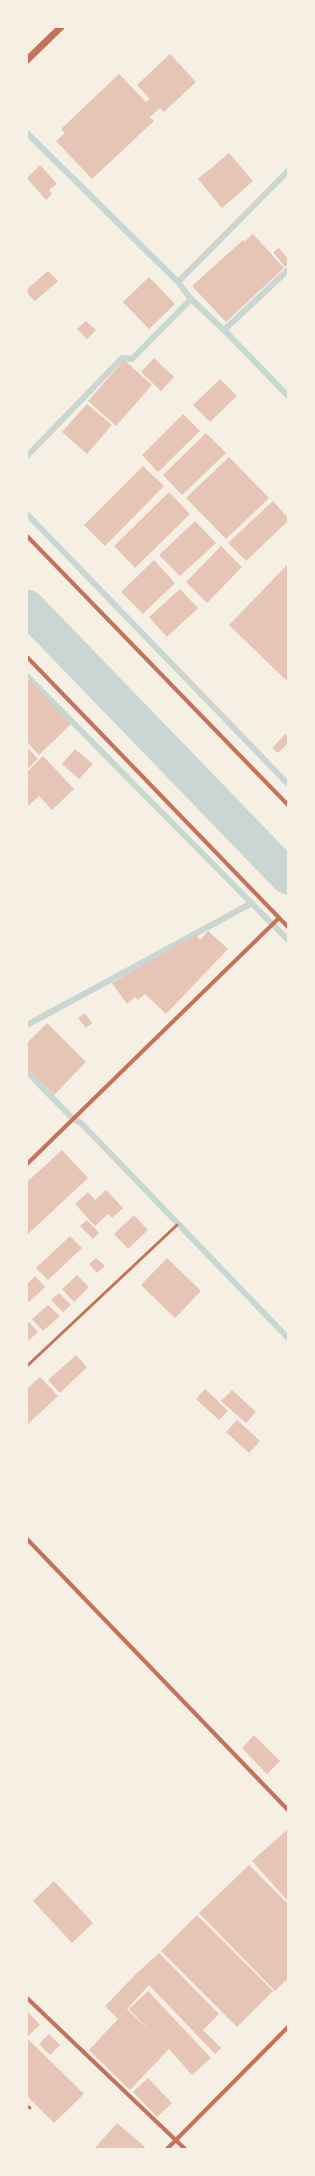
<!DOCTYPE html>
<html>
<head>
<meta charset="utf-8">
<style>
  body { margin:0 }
  #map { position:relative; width:315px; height:2176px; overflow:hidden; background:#f6efe4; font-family:"Sofia Sans Condensed",sans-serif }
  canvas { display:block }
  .frame { position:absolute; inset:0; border:28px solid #f6efe4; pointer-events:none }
</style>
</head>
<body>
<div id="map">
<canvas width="315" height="2176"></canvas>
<div class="frame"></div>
</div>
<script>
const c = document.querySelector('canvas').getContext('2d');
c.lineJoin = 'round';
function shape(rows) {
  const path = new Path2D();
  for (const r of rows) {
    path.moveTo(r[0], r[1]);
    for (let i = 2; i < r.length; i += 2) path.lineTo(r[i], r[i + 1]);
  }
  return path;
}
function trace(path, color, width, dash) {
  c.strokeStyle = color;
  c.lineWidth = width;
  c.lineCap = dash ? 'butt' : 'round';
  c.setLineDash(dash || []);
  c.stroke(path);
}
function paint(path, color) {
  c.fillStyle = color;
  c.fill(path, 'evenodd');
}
const stream = shape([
  [27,133,178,282,191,299,228,334,288,396],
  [178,282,288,171],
  [224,330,288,270],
  [27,456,122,358,132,359,191,299],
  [27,514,288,784],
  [27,676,288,940],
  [277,865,288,860],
  [279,888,288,881],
  [27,1025,252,903],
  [27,1072,73,1119,81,1123,288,1338]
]);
const river = shape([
  [27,607,288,877]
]);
const building = shape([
  [170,54,196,82,164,112,160,108,150,117,154,121,92,179,56,141,65,133,61,129,119,74,146,102,150,99,137,85],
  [229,153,253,181,222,208,198,179],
  [40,165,57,184,49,190,52,194,46,200,27,178],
  [253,234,284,268,226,322,192,286,243,240,244,242],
  [279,248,288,259,288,264,285,267,273,252],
  [48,271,58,281,35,301,27,293,27,289],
  [149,277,175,304,149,329,123,302],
  [86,321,96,330,87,339,77,329],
  [154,358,174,377,161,391,141,372],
  [124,360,152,385,116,426,88,401],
  [220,379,237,396,210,422,193,405],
  [87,404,112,425,87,454,62,432],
  [183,414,200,431,158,472,142,455],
  [206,433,226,453,182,495,163,475],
  [229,457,269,498,226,539,186,498],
  [143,466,164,486,105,546,84,525],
  [169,492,190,514,135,568,114,546],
  [273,501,288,518,288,521,246,561,228,543],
  [195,521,216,543,180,576,159,555],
  [221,546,242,567,207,603,186,582],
  [154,560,175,583,143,614,121,592],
  [288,564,288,682,229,625],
  [180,589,198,608,167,637,149,617],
  [29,680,71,724,39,755,27,742,27,682],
  [285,734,288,737,288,743,278,753,272,748],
  [27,747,38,759,27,769],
  [75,749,93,764,79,779,62,764],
  [43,756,74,789,52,810,39,796,27,807,27,772],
  [208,931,228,949,166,1014,145,994,138,1000,135,997,127,1004,112,983,196,935,200,940],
  [85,1013,92,1023,86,1028,78,1018],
  [47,1023,86,1062,54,1095,27,1068,27,1043],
  [62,1150,88,1178,27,1235,27,1182],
  [106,1190,123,1208,112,1218,108,1214,95,1226,75,1204,88,1192,95,1200],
  [134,1215,148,1230,128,1249,114,1234],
  [87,1220,99,1233,93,1239,80,1226],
  [70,1236,82,1248,48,1280,36,1268],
  [96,1258,105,1266,97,1273,89,1264],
  [167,1258,201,1291,175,1318,141,1285],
  [77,1275,89,1287,74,1302,62,1289],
  [35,1276,45,1287,29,1302,27,1300,27,1284],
  [59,1293,71,1305,63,1312,51,1300],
  [48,1305,60,1316,43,1331,32,1319],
  [29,1322,38,1332,28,1341,27,1323],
  [76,1355,87,1367,60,1393,48,1380],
  [40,1377,58,1396,27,1425,27,1389],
  [205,1389,228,1411,219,1420,196,1399],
  [232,1390,256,1412,246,1423,221,1401],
  [237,1420,260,1441,249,1453,226,1432],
  [254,1735,280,1761,267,1774,242,1748],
  [288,1829,288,1901,252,1861],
  [249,1865,288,1904,288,1978,275,1991,199,1913],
  [54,1881,93,1923,72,1943,33,1901],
  [197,1915,273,1991,237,2027,161,1951],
  [159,1953,219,2014,203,2030,221,2048,215,2054,149,1985,127,2009,153,2034,129,2009,148,1991,211,2058,192,2075,169,2049,130,2090,89,2050,118,2019,105,2006,137,1973],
  [27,2011,40,2025,28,2036,27,2035],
  [49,2034,60,2045,50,2055,39,2044],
  [27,2038,84,2094,54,2123,27,2096],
  [148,2078,172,2103,157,2117,133,2092],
  [117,2123,145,2147,144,2149,94,2149]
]);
const service = shape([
  [27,1366,177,1225],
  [27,2106,30,2108]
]);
const minor = shape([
  [27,536,288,805],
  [27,657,288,927],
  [27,1164,279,918],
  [27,1539,288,1810],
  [27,1998,185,2149],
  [167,2149,288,2027]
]);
const tertiary = shape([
  [27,60,61,27]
]);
trace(stream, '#c9d6d2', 6);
trace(river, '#c9d6d2', 35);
paint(building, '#e6c5b7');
trace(service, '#c5725c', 3);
trace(minor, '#c5725c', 4);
trace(tertiary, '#c5725c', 7);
</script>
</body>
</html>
